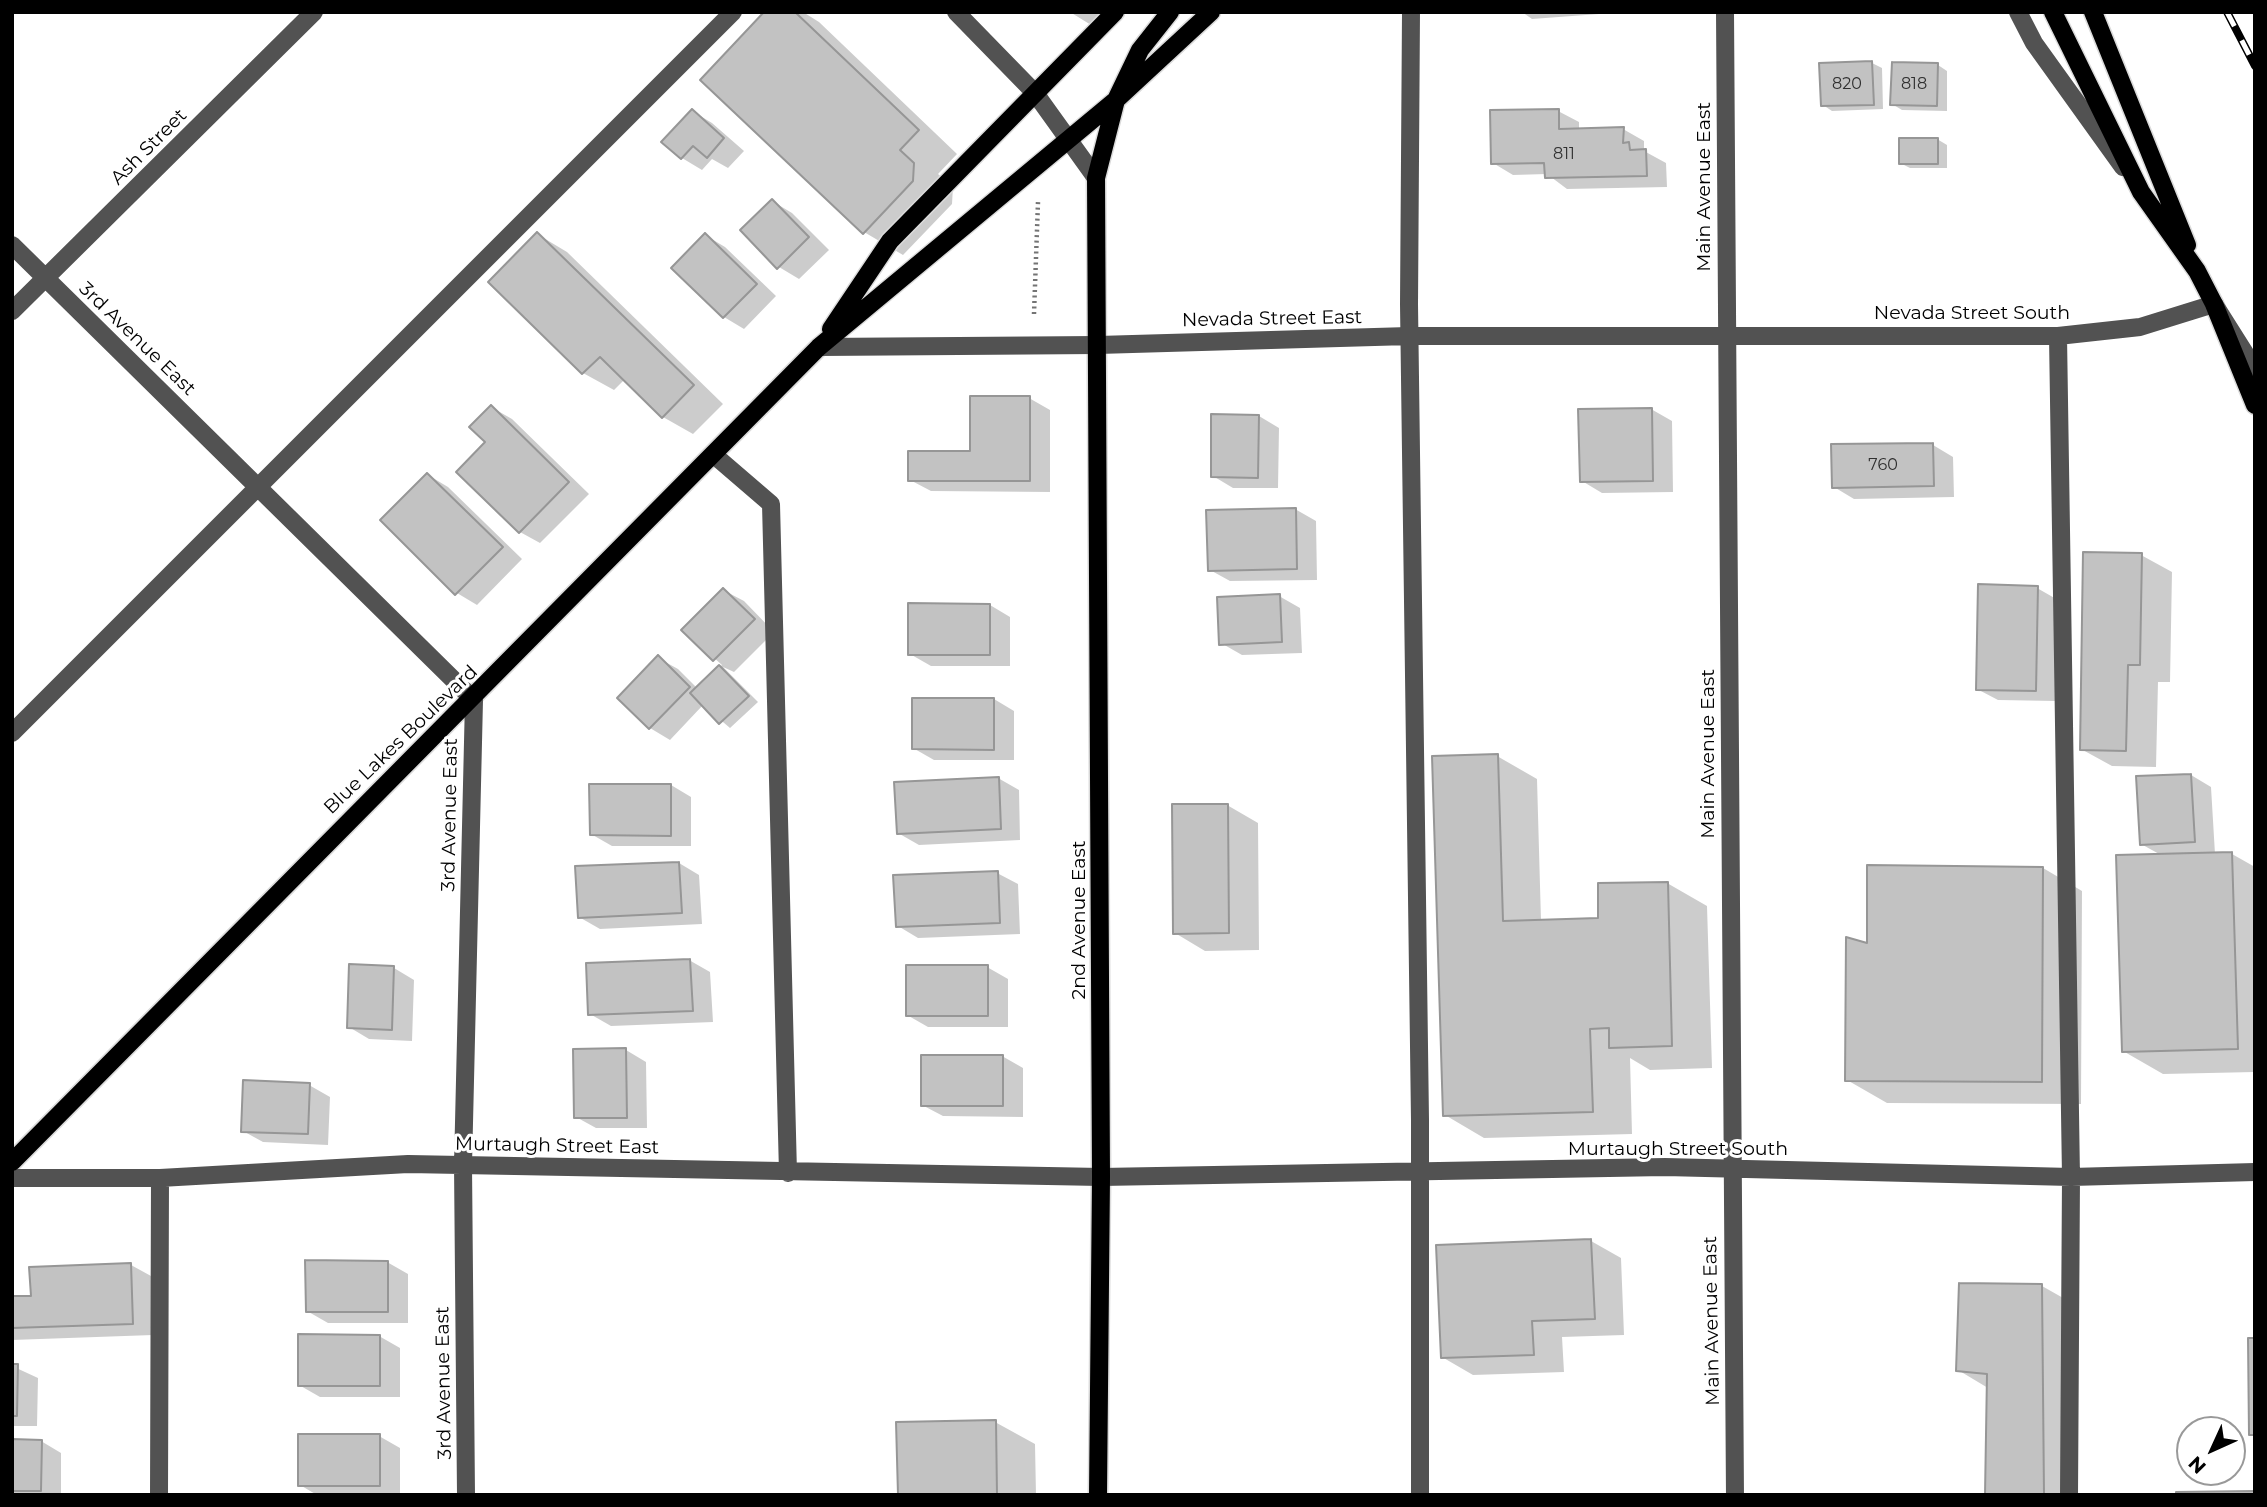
<!DOCTYPE html>
<html>
<head>
<meta charset="utf-8">
<style>
  body { margin:0 }
  #map { position:relative; width:2267px; height:1507px; overflow:hidden; background:#fff; font-family:Montserrat,sans-serif }
  canvas { display:block }
  .frame { position:absolute; inset:0; border:14px solid #000; pointer-events:none }
  .north { position:absolute; left:2176px; top:1416px; width:70px; height:70px; box-sizing:border-box; background:#fff; border:2px solid #999; border-radius:50%; rotate:225deg; font-size:19px; font-weight:700; line-height:28px; text-align:center; color:#000 }
  .north::after { content:''; display:block; margin:auto; width:24px; height:32px; background:#000; clip-path:polygon(50% 0,100% 100%,50% 72%,0 100%) }
</style>
</head>
<body>
<div id="map">
<canvas width="2267" height="1507"></canvas>
<div class="frame"></div>
<div class="north">N</div>
</div>
<script>
const c = document.querySelector('canvas').getContext('2d');
c.lineJoin = 'round';
function paint(path, color) {
  c.fillStyle = color;
  c.fill(path, 'evenodd');
}
function shape(rows) {
  const path = new Path2D();
  for (const r of rows) {
    path.moveTo(r[0], r[1]);
    for (let i = 2; i < r.length; i += 2) path.lineTo(r[i], r[i + 1]);
  }
  return path;
}
function trace(path, color, width, dash) {
  c.strokeStyle = color;
  c.lineWidth = width;
  c.lineCap = dash ? 'butt' : 'round';
  c.setLineDash(dash || []);
  c.stroke(path);
}
function write(font, color, halo, rows, align = 'center') {
  c.font = font + ' Montserrat,sans-serif';
  c.lineWidth = 6;
  c.setLineDash([]);
  c.textBaseline = 'middle';
  c.strokeStyle = halo;
  c.fillStyle = color;
  for (const [text, x, y, turn = 0] of rows) {
    c.save();
    c.translate(x, y);
    c.rotate((+turn || 0) * Math.PI / 180);
    c.textAlign = isNaN(turn) ? turn : align;
    if (halo) c.strokeText(text, 0, 0);
    c.fillText(text, 0, 0);
    c.restore();
  }
}
const shadow = shape([
  [766,12,803,12,819,22,957,154,938,174,953,187,952,204,903,255,864,232],
  [1070,12,1125,12,1104,33],
  [1626,12,1532,19,1522,12],
  [1872,63,1882,68,1883,109,1832,111,1823,105],
  [1938,65,1947,71,1947,111,1902,110,1892,104],
  [692,111,712,123,744,151,728,168,712,159,702,170,682,158],
  [1558,111,1579,122,1579,130,1623,129,1644,141,1644,151,1666,163,1667,187,1567,189,1547,174,1513,175,1493,163],
  [1937,139,1947,145,1947,168,1910,168,1900,163],
  [772,201,792,213,829,250,799,279,779,267],
  [537,234,567,252,723,404,693,434,663,417,625,379,614,390,583,373,490,282],
  [705,235,725,247,776,296,744,329,724,317],
  [1029,398,1050,410,1050,492,931,491,910,480,972,453],
  [491,407,512,419,589,494,540,543,520,532,488,442],
  [1651,409,1672,421,1673,492,1602,493,1582,481],
  [1259,416,1279,428,1278,488,1233,488,1213,476],
  [1933,445,1953,457,1954,497,1854,499,1834,487],
  [428,475,448,487,522,559,477,605,457,593],
  [1295,509,1316,521,1317,580,1230,581,1210,570],
  [2141,555,2172,572,2170,682,2158,682,2156,767,2112,766,2081,749],
  [2037,588,2058,600,2056,701,1998,700,1977,689],
  [723,590,744,601,774,632,734,672,723,667,758,702,730,728,703,705,670,740,650,728,658,658,678,669,697,688,722,665,683,630],
  [1279,596,1300,608,1302,653,1242,655,1221,643],
  [990,605,1010,617,1010,666,931,666,910,654],
  [994,699,1014,711,1014,760,934,760,913,748],
  [1497,756,1537,779,1541,921,1600,920,1667,883,1707,906,1712,1068,1650,1070,1630,1058,1632,1134,1484,1138,1445,1115],
  [2191,775,2211,787,2215,854,2232,854,2255,867,2255,1072,2163,1074,2123,1051,2161,855,2141,844],
  [998,778,1019,790,1020,840,919,845,898,833],
  [671,785,691,797,691,846,612,846,591,834],
  [1227,805,1258,823,1259,950,1205,951,1175,933],
  [679,863,699,875,702,924,600,929,579,917],
  [2043,868,2082,891,2081,1104,1887,1103,1847,1080,1868,945],
  [997,873,1018,884,1020,934,918,938,898,926],
  [689,960,710,972,713,1022,611,1026,590,1014],
  [987,967,1008,979,1008,1027,928,1027,907,1015],
  [394,968,414,980,412,1041,369,1039,349,1027],
  [626,1050,646,1062,647,1128,596,1128,576,1117],
  [1002,1056,1023,1068,1023,1117,943,1116,922,1105],
  [309,1085,330,1097,328,1145,263,1142,243,1131],
  [1591,1241,1621,1258,1624,1335,1562,1337,1564,1372,1473,1375,1442,1357],
  [387,1262,408,1274,408,1323,328,1323,307,1311],
  [131,1265,151,1276,153,1335,12,1340,12,1298,32,1297],
  [2042,1286,2072,1303,2074,1495,1987,1495,1988,1388,1958,1370],
  [379,1336,400,1348,400,1397,320,1397,299,1385],
  [12,1366,38,1378,37,1426,12,1426],
  [995,1422,1035,1444,1036,1495,899,1495],
  [379,1436,400,1448,400,1495,317,1495,300,1485],
  [12,1441,41,1441,61,1453,61,1495,12,1495]
]);
const building = shape([
  [764,12,795,12,919,130,900,150,914,163,913,181,863,234,700,80,764,12],
  [1872,61,1874,105,1821,106,1819,63,1872,61],
  [1892,62,1938,63,1937,106,1890,105,1892,62],
  [692,109,724,138,707,158,693,146,681,159,661,142,692,109],
  [1559,109,1559,129,1624,127,1623,143,1629,142,1630,150,1646,149,1647,176,1545,178,1544,163,1491,164,1490,110,1559,109],
  [1899,138,1938,138,1938,164,1899,164,1899,138],
  [772,199,809,237,777,269,740,230,772,199],
  [537,232,694,385,662,418,600,357,582,374,488,282,537,232],
  [705,233,757,284,723,318,671,268,705,233],
  [970,396,1030,396,1030,481,908,481,908,451,970,451,970,396],
  [491,405,569,482,519,533,456,472,485,442,469,427,491,405],
  [1652,408,1653,481,1580,482,1578,409,1652,408],
  [1211,414,1259,415,1258,478,1211,477,1211,414],
  [1933,443,1934,486,1832,488,1831,444,1933,443],
  [427,473,503,547,455,595,380,520,427,473],
  [1296,508,1297,569,1208,571,1206,510,1296,508],
  [2083,552,2142,553,2140,665,2128,665,2126,751,2080,750,2083,552],
  [1978,584,2038,586,2036,691,1976,690,1978,584],
  [723,588,755,619,713,661,681,630,723,588],
  [1280,594,1282,642,1219,645,1217,597,1280,594],
  [908,603,990,604,990,655,908,655,908,603],
  [658,655,690,687,649,729,617,698,658,655],
  [719,665,749,696,719,724,690,693,719,665],
  [912,698,994,698,994,750,912,749,912,698],
  [1498,754,1503,921,1598,918,1598,883,1668,882,1672,1046,1609,1048,1609,1028,1590,1029,1593,1112,1443,1116,1432,756,1498,754],
  [2191,774,2195,842,2140,845,2136,776,2191,774],
  [999,777,1001,829,897,834,894,782,999,777],
  [589,784,671,784,671,836,590,835,589,784],
  [1172,804,1228,804,1229,933,1173,934,1172,804],
  [2232,852,2238,1049,2122,1052,2116,855,2232,852],
  [679,862,682,913,578,918,575,866,679,862],
  [1867,865,2043,867,2042,1082,1845,1081,1846,937,1867,943,1867,865],
  [998,871,1000,923,896,927,893,875,998,871],
  [690,959,693,1011,588,1015,586,963,690,959],
  [349,964,394,966,392,1030,347,1028,349,964],
  [906,965,988,965,988,1016,906,1016,906,965],
  [626,1048,627,1118,574,1118,573,1049,626,1048],
  [921,1055,1003,1055,1003,1106,921,1106,921,1055],
  [243,1080,310,1083,308,1134,241,1132,243,1080],
  [1591,1239,1595,1319,1532,1321,1534,1355,1441,1358,1436,1245,1591,1239],
  [305,1260,388,1261,388,1312,306,1312,305,1260],
  [131,1263,133,1324,12,1328,12,1296,31,1296,29,1267,131,1263],
  [1959,1283,2042,1284,2044,1495,1985,1495,1987,1374,1956,1371,1959,1283],
  [298,1334,380,1335,380,1386,298,1386,298,1334],
  [2248,1338,2255,1338,2255,1435,2249,1435,2248,1338],
  [12,1364,18,1364,17,1416,12,1416,12,1364],
  [996,1420,997,1495,898,1495,896,1422,996,1420],
  [298,1434,380,1434,380,1486,298,1486,298,1434],
  [12,1439,42,1440,41,1491,12,1491,12,1439],
  [2255,1491,2255,1495,2176,1495,2176,1492,2255,1491]
]);
const path = shape([
  [1034,314,1038,202]
]);
const minor = shape([
  [956,12,1035,93,1096,178],
  [1411,12,1409,304,1420,1120,1420,1495],
  [1725,12,1735,1495],
  [2018,12,2034,43,2123,167],
  [12,245,474,700,463,1165,466,1495],
  [12,311,314,12],
  [2058,336,2071,1177,2069,1495],
  [819,347,1098,345,1409,336,2058,336,2140,327,2214,304,2255,369],
  [714,455,771,504,788,1173],
  [12,733,733,12],
  [12,1178,160,1178,408,1164,1101,1177,1665,1167,2071,1177,2255,1172],
  [159,1495,160,1178]
]);
const major = shape([
  [2053,12,2141,192,2197,271,2214,304,2255,405],
  [2093,12,2187,245],
  [831,329,890,241,1115,12],
  [12,1162,819,347,1116,100,1211,12],
  [1098,1495,1101,1177,1096,178,1116,100,1140,50,1170,12]
]);
const rail = shape([
  [2227,12,2255,66]
]);
const numberNames = [
  ["820",1847,84],
  ["818",1914,84],
  ["811",1564,154],
  ["760",1883,465]
];
const streetNames = [
  ["Ash Street",149,147,-45],
  ["Main Avenue East",1704,187,-90],
  ["Nevada Street South",1972,313],
  ["Nevada Street East",1272,319,-1],
  ["3rd Avenue East",137,339,44],
  ["Blue Lakes Boulevard",401,740,-44],
  ["Main Avenue East",1708,754,-90],
  ["3rd Avenue East",450,815,-89],
  ["2nd Avenue East",1079,920,-90],
  ["Murtaugh Street East",557,1146,1],
  ["Murtaugh Street South",1678,1149],
  ["Main Avenue East",1712,1321,-91],
  ["3rd Avenue East",444,1383,-91]
];
paint(shadow, '#0003');
paint(building, '#c2c2c2');
trace(building, '#969696', 2);
trace(major, '#dbdbdb', 21);
trace(path, '#747474', 4.5, [2, 3.5]);
trace(minor, '#525252', 18);
trace(major, '#000', 18);
trace(rail, '#000', 8);
trace(rail, '#fff', 5, [16]);
write('16px', '#303030', null, numberNames);
write('19px', '#000', '#fff', streetNames);
</script>
</body>
</html>
